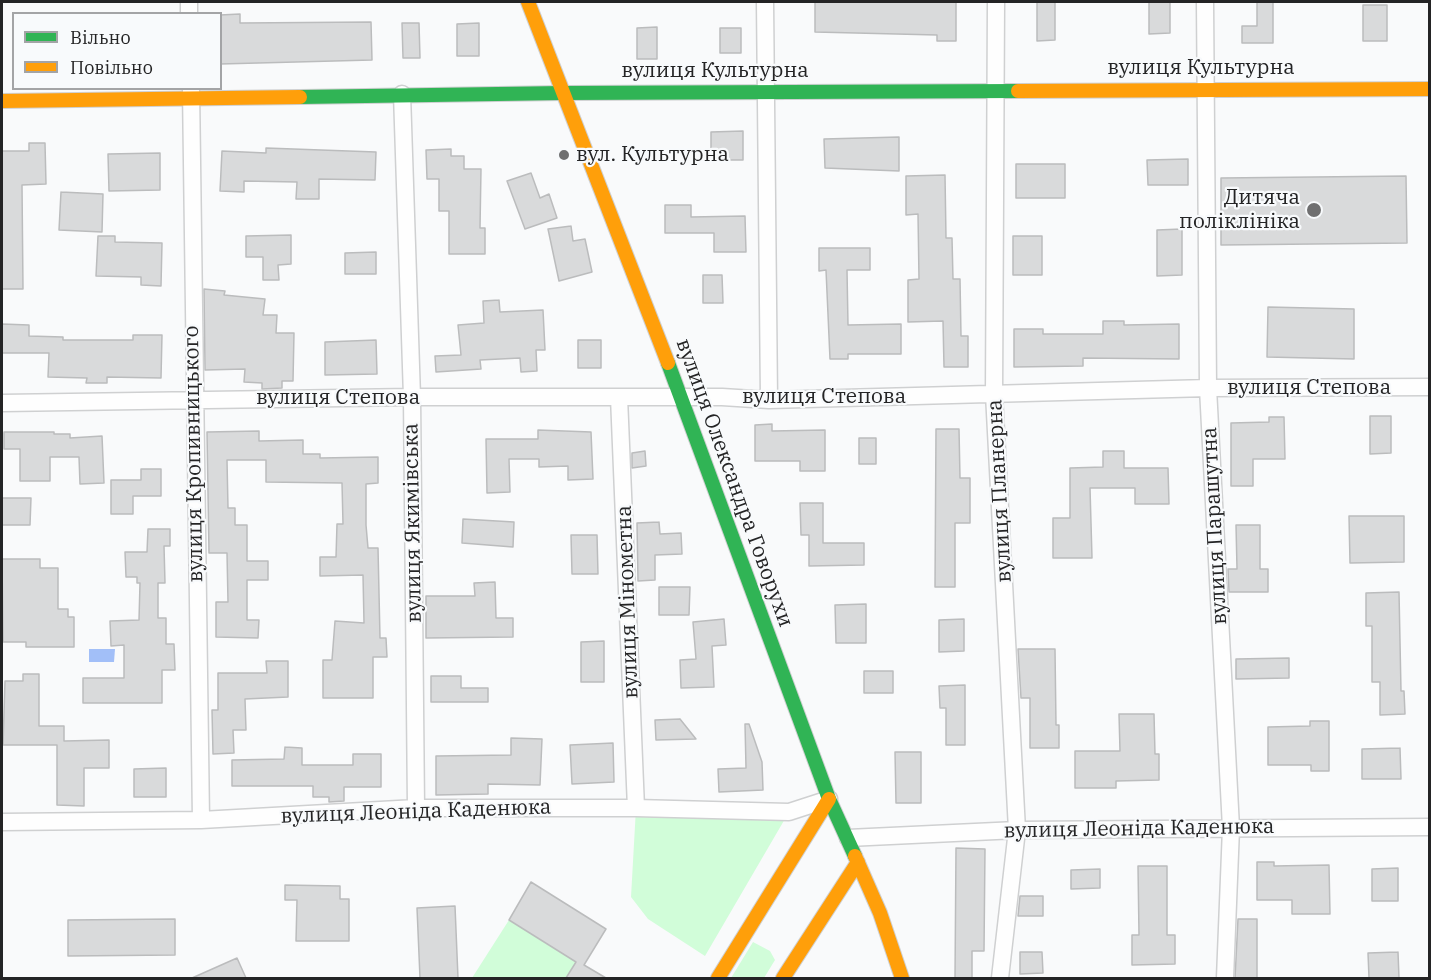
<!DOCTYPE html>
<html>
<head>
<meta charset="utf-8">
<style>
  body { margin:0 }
  #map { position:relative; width:1431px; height:980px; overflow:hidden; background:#f9fafb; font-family:"IBM Plex Serif",serif }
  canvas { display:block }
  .frame { position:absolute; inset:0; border:3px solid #242425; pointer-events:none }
  .legend { position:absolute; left:12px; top:12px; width:210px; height:78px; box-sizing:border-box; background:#f8fafc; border:2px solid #a3a4a6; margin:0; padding:8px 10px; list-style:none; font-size:18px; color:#242425 }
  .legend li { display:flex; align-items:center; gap:12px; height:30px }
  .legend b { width:30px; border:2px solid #a3a4a6 }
</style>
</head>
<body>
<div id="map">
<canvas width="1431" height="980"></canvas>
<div class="frame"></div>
<ul class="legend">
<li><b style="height:8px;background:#30b455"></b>Вільно</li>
<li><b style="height:8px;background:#ff9f0a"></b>Повільно</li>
</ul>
</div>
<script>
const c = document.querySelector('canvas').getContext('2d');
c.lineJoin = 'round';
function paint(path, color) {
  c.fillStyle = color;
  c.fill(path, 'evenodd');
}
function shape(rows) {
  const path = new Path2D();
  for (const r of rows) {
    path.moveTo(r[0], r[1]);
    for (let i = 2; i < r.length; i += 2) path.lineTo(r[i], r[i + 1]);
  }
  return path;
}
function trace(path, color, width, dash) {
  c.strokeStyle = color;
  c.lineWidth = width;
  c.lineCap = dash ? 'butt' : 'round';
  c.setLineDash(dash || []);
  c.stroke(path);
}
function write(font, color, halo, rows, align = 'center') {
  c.font = font + ' "IBM Plex Serif",serif';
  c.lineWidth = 4.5;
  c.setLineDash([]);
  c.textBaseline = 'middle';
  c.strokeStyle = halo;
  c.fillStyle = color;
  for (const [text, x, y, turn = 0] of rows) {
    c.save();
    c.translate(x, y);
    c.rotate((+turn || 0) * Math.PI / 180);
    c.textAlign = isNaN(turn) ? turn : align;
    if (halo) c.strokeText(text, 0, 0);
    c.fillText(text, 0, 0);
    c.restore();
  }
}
const green = shape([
  [636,808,789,812,705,956,648,919,631,897],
  [509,920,576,962,566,978,472,978],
  [753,942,770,951,775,960,764,978,731,978]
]);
const water = shape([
  [89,649,115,649,114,662,89,662]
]);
const building = shape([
  [815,2,956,2,956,41,937,41,937,35,815,32,815,2],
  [1037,2,1055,2,1055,40,1037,41,1037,2],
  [1149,2,1170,2,1170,33,1149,34,1149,2],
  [1257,2,1273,2,1273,43,1242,43,1242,26,1257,26,1257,2],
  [1363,5,1387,5,1387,41,1363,41,1363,5],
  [240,14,240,23,371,22,372,60,220,64,220,15,240,14],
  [402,23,419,23,420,58,403,58,402,23],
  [479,23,479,56,457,56,457,24,479,23],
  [657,27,657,59,637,59,637,28,657,27],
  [720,28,741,28,741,53,720,53,720,28],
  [743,131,743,160,711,160,711,132,743,131],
  [899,137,899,171,825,168,824,139,899,137],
  [29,143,45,143,46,184,22,185,23,289,2,289,2,151,29,151,29,143],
  [266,148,376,152,375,180,319,179,319,199,296,199,297,182,244,181,244,192,220,191,222,151,266,153,266,148],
  [451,149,451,156,464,156,464,169,481,169,480,228,485,228,485,254,449,254,449,211,439,211,439,179,427,179,426,150,451,149],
  [160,153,160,190,109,191,108,154,160,153],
  [1188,159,1188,185,1148,185,1147,160,1188,159],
  [1016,164,1065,164,1065,198,1016,198,1016,164],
  [531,173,540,198,549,194,557,218,525,229,507,181,531,173],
  [945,175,946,238,952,238,953,279,960,279,961,336,968,336,968,367,944,367,943,321,908,322,908,280,919,279,918,214,906,215,906,176,945,175],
  [1406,176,1407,243,1221,245,1221,178,1406,176],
  [61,192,103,194,102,232,59,230,61,192],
  [665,205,691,205,691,217,745,216,746,252,714,252,714,233,665,233,665,205],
  [571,226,573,241,585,239,592,272,559,281,548,229,571,226],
  [1182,229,1182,275,1157,276,1157,230,1182,229],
  [291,235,291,264,278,265,279,280,263,280,263,257,246,257,246,236,291,235],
  [98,236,115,236,115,242,162,243,161,286,141,285,141,277,96,276,98,236],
  [1013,236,1042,236,1042,275,1013,275,1013,236],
  [819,248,870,248,870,270,847,270,848,325,901,324,901,354,848,354,848,359,830,359,826,270,819,271,819,248],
  [376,252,376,274,345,274,345,253,376,252],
  [703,275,722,275,723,303,703,303,703,275],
  [204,289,225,291,224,295,265,299,263,315,277,315,276,333,294,333,293,381,282,381,282,388,262,389,262,383,244,382,245,369,205,370,204,289],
  [499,300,500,312,543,310,545,350,536,350,537,371,521,372,520,358,480,360,481,369,436,372,435,356,461,355,458,325,484,323,483,301,499,300],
  [1268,307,1354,309,1354,359,1267,357,1268,307],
  [1103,321,1124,321,1124,325,1179,324,1179,359,1083,358,1083,366,1014,367,1014,329,1043,329,1043,334,1103,334,1103,321],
  [2,324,29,325,29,336,63,337,63,340,133,340,133,335,162,335,161,378,107,377,107,383,86,383,87,378,48,377,49,353,2,353,2,324],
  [376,340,377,374,325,375,325,342,376,340],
  [578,340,601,340,601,368,578,368,578,340],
  [1370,416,1391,416,1391,453,1370,454,1370,416],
  [1269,417,1284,417,1285,459,1253,459,1253,486,1231,486,1231,423,1269,422,1269,417],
  [772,424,772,431,825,430,825,471,800,471,800,461,755,461,755,425,772,424],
  [936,429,959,429,960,478,970,478,970,523,955,523,955,587,935,587,936,429],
  [538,430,591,432,593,479,568,480,568,466,539,467,539,459,509,459,510,492,487,493,486,439,538,439,538,430],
  [259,431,259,441,303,440,303,454,320,454,320,458,378,457,378,483,366,484,366,525,368,548,378,548,380,638,386,638,387,657,373,657,373,698,323,698,323,660,332,660,335,621,364,623,363,575,320,576,320,557,336,557,337,524,343,524,342,483,266,482,266,460,227,460,228,508,235,508,235,525,247,525,247,561,268,561,268,580,247,580,247,620,259,620,258,638,216,637,216,602,228,602,227,553,209,553,207,432,259,431],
  [4,432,54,432,54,434,70,434,70,438,102,436,104,483,80,484,79,457,50,457,50,481,20,481,20,449,4,449,4,432],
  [859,438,876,438,876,464,859,464,859,438],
  [645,451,646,466,632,468,632,453,645,451],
  [1103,451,1124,451,1124,468,1168,468,1169,504,1135,504,1135,488,1090,488,1092,558,1053,558,1053,518,1070,518,1070,468,1103,467,1103,451],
  [141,469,161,469,161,496,133,496,133,514,111,514,111,480,141,480,141,469],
  [2,498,31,498,30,525,2,525,2,498],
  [800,503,823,503,823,543,864,543,864,565,809,566,809,535,801,535,800,503],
  [1349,516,1404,516,1404,562,1350,563,1349,516],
  [463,519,514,522,513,547,462,543,463,519],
  [659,522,660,534,681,533,682,554,655,555,655,580,638,581,637,523,659,522],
  [1236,525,1260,525,1260,569,1268,569,1268,592,1229,592,1228,569,1237,569,1236,525],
  [148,529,170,529,170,546,164,546,165,583,158,583,158,618,166,618,166,644,174,644,175,670,162,670,162,703,83,703,83,678,124,678,124,645,111,646,110,621,139,620,140,583,137,583,137,577,126,577,125,552,147,552,148,529],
  [571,535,597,535,598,574,572,574,571,535],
  [2,559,40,559,40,568,58,568,58,609,68,609,68,617,74,617,74,647,26,647,26,642,3,642,2,559],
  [495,582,496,618,513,618,513,637,426,638,426,596,475,596,474,583,495,582],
  [659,587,690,587,689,615,659,615,659,587],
  [1399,592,1401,691,1404,691,1405,714,1380,715,1380,682,1372,682,1372,626,1366,626,1366,593,1399,592],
  [866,604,866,643,836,643,835,605,866,604],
  [724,619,726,645,712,646,714,687,681,688,680,660,696,659,693,622,724,619],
  [964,619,964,651,939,652,939,620,964,619],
  [604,641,604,682,581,682,581,642,604,641],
  [1018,649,1055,649,1056,725,1059,725,1059,748,1030,748,1030,698,1021,698,1018,649],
  [1289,658,1289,678,1236,679,1236,659,1289,658],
  [266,661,288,661,288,697,245,699,246,730,233,730,234,753,213,754,212,710,218,710,218,673,267,673,266,661],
  [864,671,893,671,893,693,864,693,864,671],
  [23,674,39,674,39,726,64,726,64,741,109,740,109,768,84,768,84,806,57,805,57,745,3,745,5,681,23,681,23,674],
  [431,676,461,676,461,688,488,688,488,702,431,702,431,676],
  [965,685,965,745,946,745,946,708,940,708,939,686,965,685],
  [1119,714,1154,714,1155,754,1159,754,1159,780,1116,781,1116,788,1075,788,1075,751,1120,751,1119,714],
  [680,719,696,739,656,740,655,720,680,719],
  [1310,721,1329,721,1329,771,1311,771,1311,765,1268,765,1268,727,1310,726,1310,721],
  [745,724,749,724,762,762,763,790,719,792,718,769,746,768,745,724],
  [511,738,542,739,540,785,488,784,488,794,436,795,436,756,511,755,511,738],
  [613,743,614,782,572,784,570,745,613,743],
  [285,747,302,748,302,765,353,765,353,754,381,754,381,787,344,787,344,801,329,802,329,797,313,797,313,786,232,786,232,760,284,759,285,747],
  [1400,748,1401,779,1362,779,1362,749,1400,748],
  [895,752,921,752,921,803,896,803,895,752],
  [166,768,166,797,134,797,134,769,166,768],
  [956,848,985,849,984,951,972,951,972,978,955,978,956,848],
  [1257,862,1274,862,1274,866,1329,865,1330,914,1292,914,1292,900,1257,900,1257,862],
  [1138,866,1167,866,1167,935,1175,935,1175,964,1132,965,1132,935,1139,935,1138,866],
  [1398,868,1398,901,1372,901,1372,869,1398,868],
  [1100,869,1100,888,1071,889,1071,870,1100,869],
  [531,882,606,929,584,965,606,978,566,978,576,962,509,920,531,882],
  [285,885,340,886,340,899,349,899,349,941,296,941,297,900,285,900,285,885],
  [1020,896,1043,896,1043,916,1018,916,1020,896],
  [455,906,458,978,420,978,417,908,455,906],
  [175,919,175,955,68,956,68,920,175,919],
  [1238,919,1257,919,1257,978,1235,978,1238,919],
  [1020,952,1042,952,1043,973,1020,974,1020,952],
  [1398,952,1399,978,1369,978,1368,953,1398,952],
  [237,958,246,978,192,978,237,958]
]);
const street = shape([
  [189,2,189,14],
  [765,2,769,400],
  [996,2,994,394,1017,830,1000,978],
  [1205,2,1208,388,1231,828,1225,978],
  [191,89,201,820],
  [402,94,412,397,416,808],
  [619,397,636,808],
  [2,403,412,397,722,397,769,400,1208,388,1430,387],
  [2,822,201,820,416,808,636,808,789,812,829,799],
  [848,838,1017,830,1430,827]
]);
const fast = shape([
  [563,93,1018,91],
  [300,97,563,93],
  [668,363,829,799,855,856]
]);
const slow = shape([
  [528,2,668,363],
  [1018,91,1430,89],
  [2,101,300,97],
  [855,856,880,913,902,978],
  [718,978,829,799],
  [783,978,858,862]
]);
const markers = [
  [564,155,6,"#6f6f70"],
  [1314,210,8,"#6f6f70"]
];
const streetNames = [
  ["вулиця Культурна",1201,68],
  ["вулиця Культурна",715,71],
  ["вулиця Степова",1309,388],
  ["вулиця Степова",824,397],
  ["вулиця Степова",338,398],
  ["вулиця Кропивницького",194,454,-91],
  ["вулиця Олександра Говорухи",734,483,70],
  ["вулиця Планерна",1000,491,-93],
  ["вулиця Якимівська",413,523,-91],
  ["вулиця Парашутна",1215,526,-93],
  ["вулиця Мінометна",628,602,-92],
  ["вулиця Леоніда Каденюка",416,812,-2],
  ["вулиця Леоніда Каденюка",1139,829,-1]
];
const poiNames = [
  ["вул. Культурна",576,155],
  ["Дитяча",1300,198,"right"],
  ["поліклініка",1300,222,"right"]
];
paint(green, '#d1fdd9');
paint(water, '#a2bff8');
paint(building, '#d9dadb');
trace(building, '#bbbcbd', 1.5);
trace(street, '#cfd0d1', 19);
trace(fast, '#cfd0d1', 16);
trace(slow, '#cfd0d1', 16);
trace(street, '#fefefe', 16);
trace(fast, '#30b455', 14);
trace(slow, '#ff9f0a', 14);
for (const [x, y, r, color] of markers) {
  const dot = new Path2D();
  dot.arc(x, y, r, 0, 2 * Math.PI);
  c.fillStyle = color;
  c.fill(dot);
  trace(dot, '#f8fafc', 2);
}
write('21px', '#242425', '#f8fafc', streetNames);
write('21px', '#242425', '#f8fafc', poiNames, 'left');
</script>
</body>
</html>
